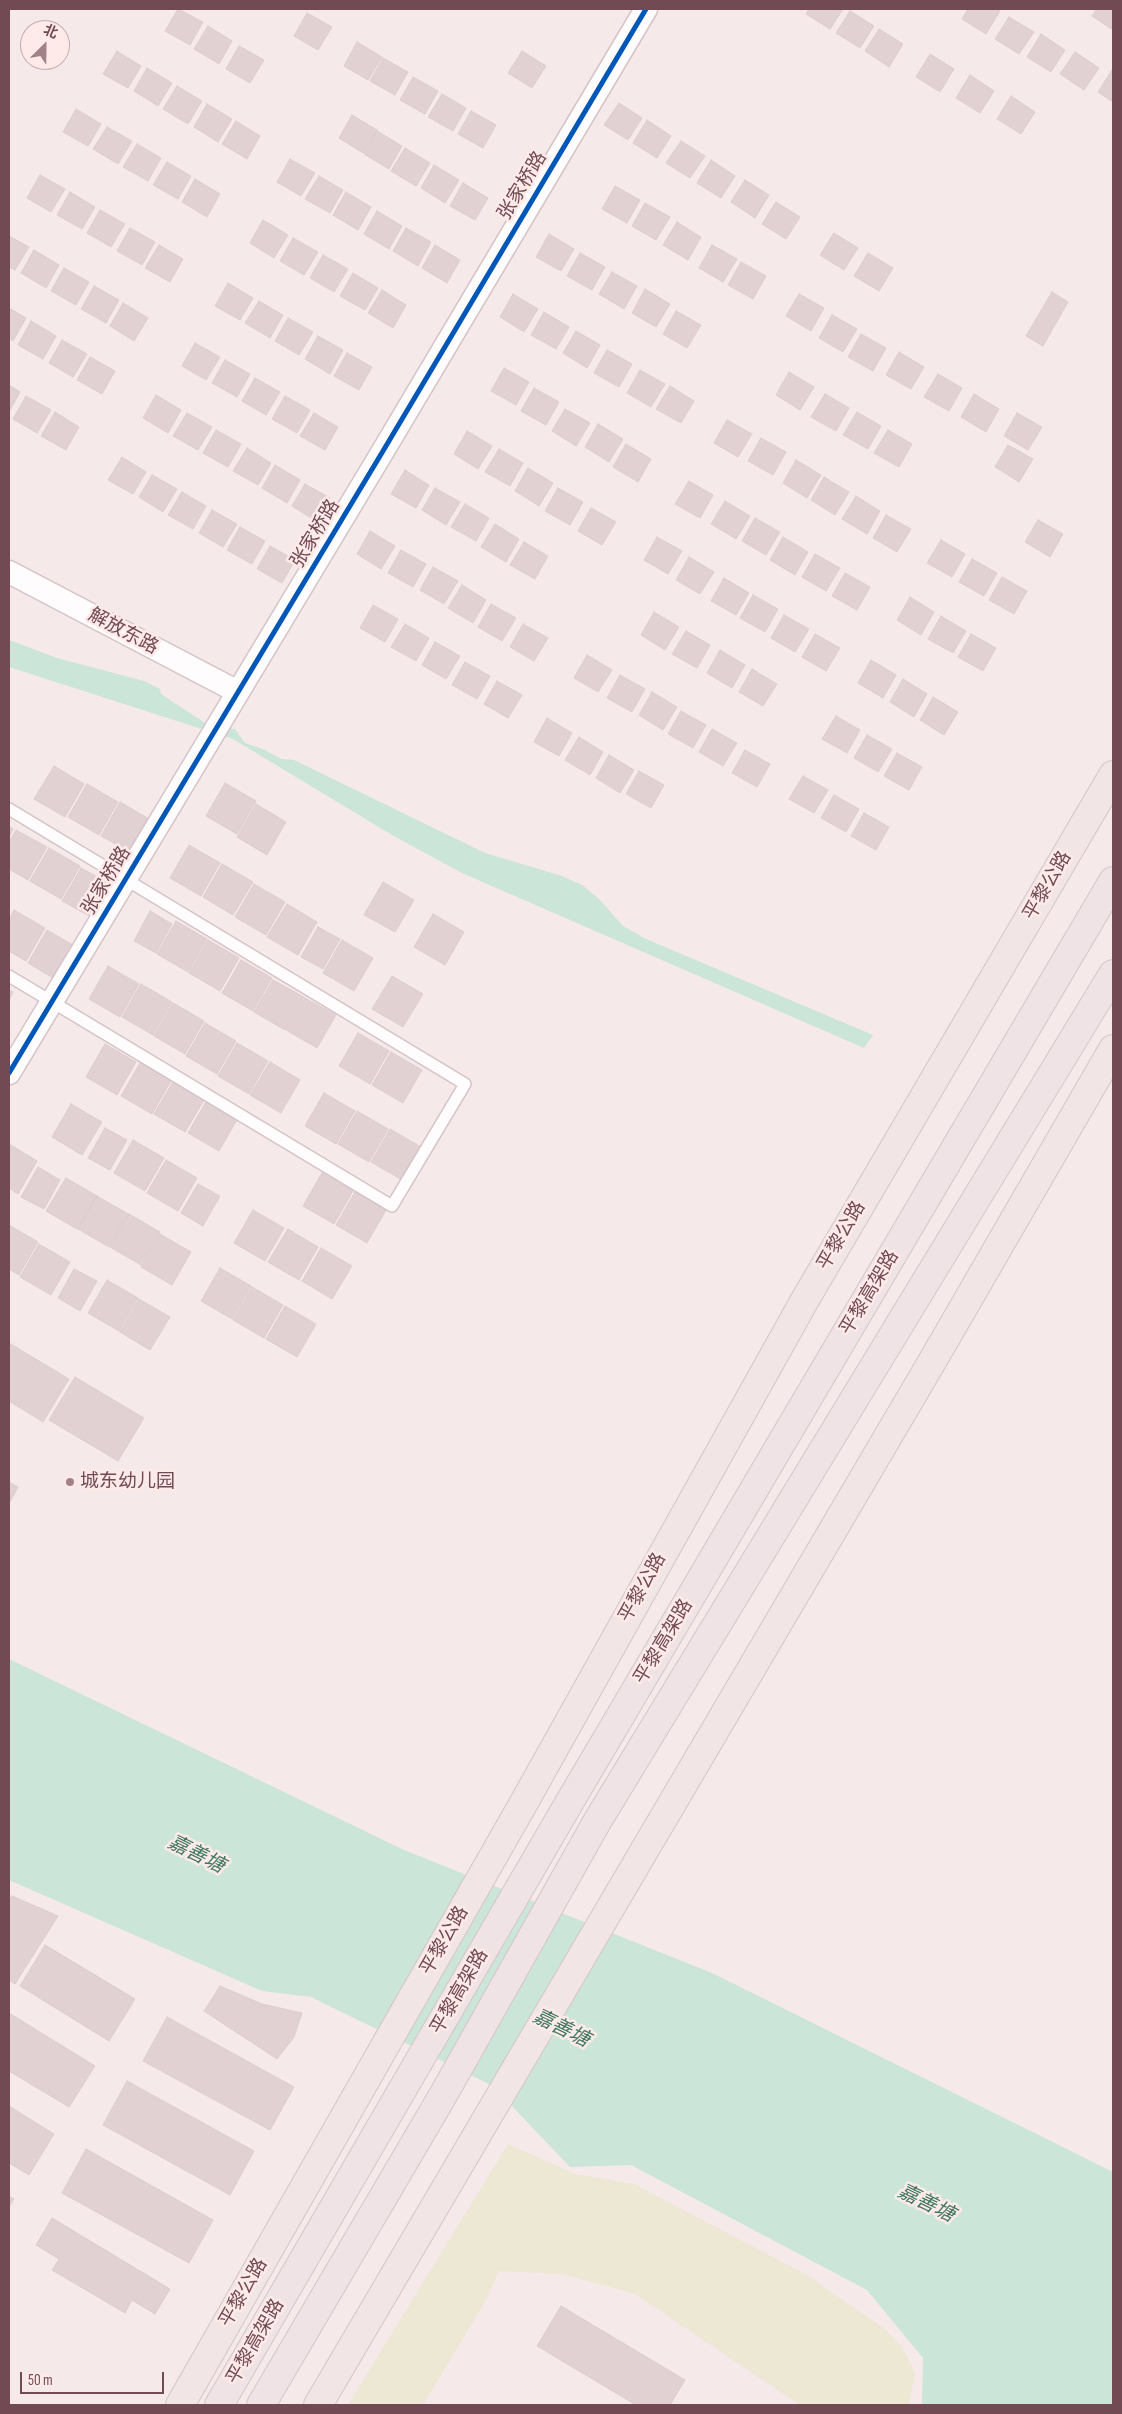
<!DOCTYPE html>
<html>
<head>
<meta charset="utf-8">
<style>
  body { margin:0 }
  #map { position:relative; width:1122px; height:2414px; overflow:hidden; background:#f5e9e9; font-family:"Sofia Sans Condensed","Noto Sans SC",sans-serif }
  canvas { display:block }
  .frame { position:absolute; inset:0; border:10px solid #724a53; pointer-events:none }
  .north { position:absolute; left:20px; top:20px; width:50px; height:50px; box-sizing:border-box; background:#feeae9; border:1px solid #c6aaad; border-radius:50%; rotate:23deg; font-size:14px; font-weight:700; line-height:20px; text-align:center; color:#724a53 }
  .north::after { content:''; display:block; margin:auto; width:18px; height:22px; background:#a08288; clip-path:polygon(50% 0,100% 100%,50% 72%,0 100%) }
  .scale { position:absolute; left:20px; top:2372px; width:144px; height:22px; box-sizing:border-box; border:2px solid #724a53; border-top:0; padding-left:6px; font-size:15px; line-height:18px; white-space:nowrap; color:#724a53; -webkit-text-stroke:4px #feeae9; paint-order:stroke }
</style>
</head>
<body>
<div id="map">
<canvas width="1122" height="2414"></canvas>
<div class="frame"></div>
<div class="north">北</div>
<div class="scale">50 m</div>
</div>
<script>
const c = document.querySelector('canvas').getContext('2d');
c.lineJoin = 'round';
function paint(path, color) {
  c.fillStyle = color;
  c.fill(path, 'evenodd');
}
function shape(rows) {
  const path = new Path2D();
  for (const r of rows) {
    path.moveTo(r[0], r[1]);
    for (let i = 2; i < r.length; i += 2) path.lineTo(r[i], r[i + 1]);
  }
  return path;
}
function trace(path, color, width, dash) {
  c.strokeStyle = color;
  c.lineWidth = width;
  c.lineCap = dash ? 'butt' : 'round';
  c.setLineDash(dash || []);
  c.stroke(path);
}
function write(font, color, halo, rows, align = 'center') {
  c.font = font + ' "Sofia Sans Condensed","Noto Sans SC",sans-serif';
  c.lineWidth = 5;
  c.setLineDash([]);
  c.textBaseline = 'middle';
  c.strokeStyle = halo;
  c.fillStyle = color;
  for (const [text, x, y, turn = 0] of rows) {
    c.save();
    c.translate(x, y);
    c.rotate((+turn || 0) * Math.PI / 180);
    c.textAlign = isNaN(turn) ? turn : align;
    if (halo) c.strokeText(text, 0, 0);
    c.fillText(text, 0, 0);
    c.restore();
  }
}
const green = shape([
  [508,2144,575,2174,634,2184,805,2274,885,2329,903,2348,915,2373,909,2405,800,2405,635,2294,562,2274,499,2271,486,2300,423,2405,348,2405]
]);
const water = shape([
  [9,640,57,658,144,681,160,689,161,694,208,725,235,729,245,743,265,750,281,759,294,760,485,853,562,876,582,885,599,899,623,926,646,939,873,1035,864,1048,462,873,392,835,233,739,9,667],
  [9,1659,404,1850,712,1973,1113,2172,1113,2405,922,2405,923,2358,867,2290,631,2165,570,2167,493,2086,311,1997,262,1991,9,1880]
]);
const building = shape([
  [178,9,203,22,190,45,165,31,178,9],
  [809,9,843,9,830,29,806,14,809,9],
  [968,9,996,9,1000,11,986,34,962,19,968,9],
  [1097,9,1113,9,1113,30,1092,16,1097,9],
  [850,11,874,26,860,48,836,33,850,11],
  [307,13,332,27,318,50,294,36,307,13],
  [1009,17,1034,32,1019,54,995,39,1009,17],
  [208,26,232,41,219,64,194,49,208,26],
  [879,29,903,44,889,67,865,51,879,29],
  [1041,34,1065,50,1051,72,1027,57,1041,34],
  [357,42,382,57,368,80,344,66,357,42],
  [239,46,264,60,250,83,226,69,239,46],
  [117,51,141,66,128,88,103,74,117,51],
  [522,51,546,66,532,88,508,73,522,51],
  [1075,52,1099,68,1084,90,1060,74,1075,52],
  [930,54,954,69,940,92,916,77,930,54],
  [383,58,408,72,395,95,370,81,383,58],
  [147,68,172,83,158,106,134,91,147,68],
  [1112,70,1113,71,1113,102,1098,92,1112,70],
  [970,75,994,91,980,113,956,98,970,75],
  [413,77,438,91,425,114,400,100,413,77],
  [177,86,202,101,188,124,163,109,177,86],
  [442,94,466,108,453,131,428,117,442,94],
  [1011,96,1035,112,1021,134,997,119,1011,96],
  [619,103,642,118,628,140,604,125,619,103],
  [207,104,232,119,218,142,194,127,207,104],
  [76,109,101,124,88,146,63,132,76,109],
  [471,111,496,125,483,148,458,134,471,111],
  [352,115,377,130,363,153,339,138,352,115],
  [647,120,671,136,657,158,633,143,647,120],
  [236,121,260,136,247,159,222,144,236,121],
  [107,127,132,141,118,164,93,149,107,127],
  [377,131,402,146,389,169,364,154,377,131],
  [681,141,705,156,690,178,666,163,681,141],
  [137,144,161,158,148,181,123,167,137,144],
  [405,148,430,163,416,186,391,171,405,148],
  [290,159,315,173,301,196,277,182,290,159],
  [711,160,735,176,721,198,697,183,711,160],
  [167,162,191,176,178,199,153,185,167,162],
  [434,165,459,180,445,203,421,188,434,165],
  [40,175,65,189,51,212,27,198,40,175],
  [319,176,343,190,330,213,305,199,319,176],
  [195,179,220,194,207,217,182,202,195,179],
  [745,180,769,195,755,218,731,202,745,180],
  [463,183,488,198,475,220,450,206,463,183],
  [615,186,640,200,627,223,602,209,615,186],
  [70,192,95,207,82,229,57,215,70,192],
  [346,192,371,207,358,230,333,215,346,192],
  [776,202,800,217,786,239,762,224,776,202],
  [645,203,670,217,656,240,632,226,645,203],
  [100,210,125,224,111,247,87,233,100,210],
  [377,211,402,226,389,249,364,234,377,211],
  [263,220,288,235,274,258,250,243,263,220],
  [677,222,701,237,688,260,663,245,677,222],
  [130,228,155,242,142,265,117,251,130,228],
  [406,228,431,242,418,266,393,251,406,228],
  [834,233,858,248,844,270,820,255,834,233],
  [549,234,574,249,561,271,536,257,549,234],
  [9,236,29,247,15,270,9,267,9,236],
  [293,238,318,252,304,275,280,261,293,238],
  [159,245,183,259,170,282,145,268,159,245],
  [435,245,460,260,447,283,422,268,435,245],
  [712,245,737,259,723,282,699,268,712,245],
  [34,250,59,265,46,288,21,273,34,250],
  [580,253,605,267,592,290,567,276,580,253],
  [868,253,893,268,879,291,854,276,868,253],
  [323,255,348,269,334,292,310,278,323,255],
  [741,262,766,276,753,299,728,285,741,262],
  [64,268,89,282,76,305,51,291,64,268],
  [612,272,637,286,624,309,599,294,612,272],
  [353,273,378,288,365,310,340,296,353,273],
  [228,283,253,298,240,320,215,306,228,283],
  [94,286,119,300,106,323,81,309,94,286],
  [645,289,670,304,656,327,632,313,645,289],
  [382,290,406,305,393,328,368,313,382,290],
  [1052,292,1068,302,1043,346,1026,336,1052,292],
  [513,294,538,309,524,332,500,317,513,294],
  [799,294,824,308,811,331,786,316,799,294],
  [259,301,283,315,270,338,245,323,259,301],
  [123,303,148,318,134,341,110,326,123,303],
  [9,308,26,318,13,341,9,338,9,308],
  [676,311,701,325,687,348,663,334,676,311],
  [544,312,569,327,556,349,531,335,544,312],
  [832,315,857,329,843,352,819,338,832,315],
  [288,318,313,332,299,355,275,341,288,318],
  [31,321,56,336,43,359,18,345,31,321],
  [576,331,600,345,587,368,563,353,576,331],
  [861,334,886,348,873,371,848,357,861,334],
  [318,336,343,350,330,374,305,359,318,336],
  [62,340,87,354,73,377,49,363,62,340],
  [195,343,220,357,206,380,182,366,195,343],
  [607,350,632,364,619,387,594,373,607,350],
  [899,352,924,367,911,389,886,375,899,352],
  [347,353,372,367,359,390,334,376,347,353],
  [90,357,115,371,102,394,77,380,90,357],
  [225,360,250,374,237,397,212,383,225,360],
  [504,368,529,382,516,405,491,391,504,368],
  [640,370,665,384,651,407,627,393,640,370],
  [789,372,814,387,800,410,776,395,789,372],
  [938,374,962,388,949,411,924,397,938,374],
  [255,378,280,392,266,415,242,401,255,378],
  [9,385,20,392,9,412,9,385],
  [670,386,694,401,681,423,656,409,670,386],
  [534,388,559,402,546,425,521,411,534,388],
  [825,394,849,408,836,431,811,417,825,394],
  [974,394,999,409,986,432,961,417,974,394],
  [156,395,181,410,168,433,143,418,156,395],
  [26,396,51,410,37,433,13,419,26,396],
  [285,396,310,410,297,433,272,419,285,396],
  [565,409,590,423,576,446,552,431,565,409],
  [55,412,79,427,66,450,41,436,55,412],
  [857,412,881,426,868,449,843,435,857,412],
  [187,413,212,427,198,450,173,436,187,413],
  [314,413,338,427,325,450,300,436,314,413],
  [1017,413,1042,427,1028,450,1004,436,1017,413],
  [727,420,752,434,738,457,714,443,727,420],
  [598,424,623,439,609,462,585,447,598,424],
  [216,430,241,444,228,467,203,453,216,430],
  [888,430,912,444,899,467,874,453,888,430],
  [467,431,492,446,478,469,454,454,467,431],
  [761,438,786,452,773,475,748,461,761,438],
  [626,444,651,459,638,482,613,467,626,444],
  [1008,445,1033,459,1019,482,995,467,1008,445],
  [247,448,271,463,258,485,233,471,247,448],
  [499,449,523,463,510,486,485,472,499,449],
  [122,457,146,472,133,494,108,480,122,457],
  [796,460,821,475,807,498,783,483,796,460],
  [275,465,300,480,287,503,262,488,275,465],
  [528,468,553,483,539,506,515,491,528,468],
  [405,470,429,485,416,508,391,494,405,470],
  [152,475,177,489,163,512,139,497,152,475],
  [824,477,849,492,835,515,811,500,824,477],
  [689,481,713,495,700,518,675,504,689,481],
  [305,484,330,498,316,521,292,506,305,484],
  [435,488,460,502,446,525,422,510,435,488],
  [558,488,583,502,570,525,545,511,558,488],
  [182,492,206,506,193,529,168,515,182,492],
  [856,496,880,511,867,534,842,519,856,496],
  [725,501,750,516,736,539,711,524,725,501],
  [465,504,489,518,476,541,451,527,465,504],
  [591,508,616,522,602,545,578,531,591,508],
  [212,510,237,524,223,547,199,533,212,510],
  [886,515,911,529,897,552,873,538,886,515],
  [755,518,780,532,766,555,742,541,755,518],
  [1038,520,1063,534,1050,557,1025,542,1038,520],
  [495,524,519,539,506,562,481,547,495,524],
  [240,527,265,541,252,564,227,550,240,527],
  [370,531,395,546,381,569,357,554,370,531],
  [657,537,682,551,668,574,644,560,657,537],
  [783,537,808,552,795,575,770,560,783,537],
  [941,540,965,554,952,577,927,563,941,540],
  [524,542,548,556,535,579,510,565,524,542],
  [270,546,295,560,282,583,257,569,270,546],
  [401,550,426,564,413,587,388,573,401,550],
  [815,554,840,568,826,591,802,577,815,554],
  [689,557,714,572,700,594,676,580,689,557],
  [972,559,997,573,984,596,959,582,972,559],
  [433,567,458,581,444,604,420,590,433,567],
  [845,573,870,587,857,610,832,596,845,573],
  [1002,577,1027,591,1014,614,989,600,1002,577],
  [724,578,749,593,736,615,711,601,724,578],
  [462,585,486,600,473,623,448,608,462,585],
  [753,595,778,609,765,632,740,618,753,595],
  [910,597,934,612,921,635,897,620,910,597],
  [491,604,516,618,502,641,478,627,491,604],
  [373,605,398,619,385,642,360,628,373,605],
  [654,612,679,627,665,650,641,635,654,612],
  [784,615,809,629,795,652,771,638,784,615],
  [941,616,966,631,953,653,928,639,941,616],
  [405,624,429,638,416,661,391,647,405,624],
  [523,624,548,638,534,661,510,647,523,624],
  [686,631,710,645,697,668,672,654,686,631],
  [815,634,840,648,826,671,802,657,815,634],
  [971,634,996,648,983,671,958,657,971,634],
  [435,642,460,656,446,679,422,665,435,642],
  [720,650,745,665,732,688,707,673,720,650],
  [587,655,612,670,598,692,574,678,587,655],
  [871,660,896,675,883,698,858,683,871,660],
  [465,662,490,676,477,699,452,685,465,662],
  [752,669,777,684,763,706,739,692,752,669],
  [620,675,645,689,632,712,607,698,620,675],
  [903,679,927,694,914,717,890,702,903,679],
  [497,681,522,695,508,718,484,704,497,681],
  [652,692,677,707,663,730,639,715,652,692],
  [933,697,958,712,944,735,920,720,933,697],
  [681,711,706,725,693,748,668,734,681,711],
  [836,716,860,730,847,753,822,739,836,716],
  [547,718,572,733,559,756,534,742,547,718],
  [712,729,737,743,723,766,699,752,712,729],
  [867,735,892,749,878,772,854,758,867,735],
  [579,737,603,752,590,775,565,760,579,737],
  [745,750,770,764,757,787,732,773,745,750],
  [897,753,922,767,909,790,884,776,897,753],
  [609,755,634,770,620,793,596,778,609,755],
  [54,766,84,784,65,817,34,799,54,766],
  [639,771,664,785,651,808,626,794,639,771],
  [803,776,828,790,814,813,789,799,803,776],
  [225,783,256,801,237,834,206,816,225,783],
  [87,784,118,802,99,835,68,817,87,784],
  [834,795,859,809,846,832,821,818,834,795],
  [120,802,151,820,132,853,101,836,120,802],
  [256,804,286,822,267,855,237,837,256,804],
  [864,813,889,827,876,850,851,836,864,813],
  [9,826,13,829,9,837,9,826],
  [16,830,47,847,28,880,9,869,9,842,16,830],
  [189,845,220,863,201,896,170,878,189,845],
  [49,848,80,866,61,899,30,881,49,848],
  [222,864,253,882,233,915,203,897,222,864],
  [81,868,112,885,93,918,62,901,81,868],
  [383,882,414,900,395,932,364,915,383,882],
  [254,884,285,902,266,935,235,917,254,884],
  [287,904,317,922,298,955,267,937,287,904],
  [14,910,45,928,26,961,9,951,9,920,14,910],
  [150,911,172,924,156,953,134,941,150,911],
  [433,914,464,932,445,965,414,947,433,914],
  [176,921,207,939,188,972,157,954,176,921],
  [318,927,340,939,323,969,301,957,318,927],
  [47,930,78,948,58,981,28,963,47,930],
  [208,940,239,958,220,991,189,973,208,940],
  [342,940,373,958,354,991,323,973,342,940],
  [241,960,272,978,253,1011,222,993,241,960],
  [108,966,139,984,120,1017,89,999,108,966],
  [392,976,423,994,403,1027,372,1009,392,976],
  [273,980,304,997,285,1030,254,1012,273,980],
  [141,984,172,1002,153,1035,122,1017,141,984],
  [9,990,13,992,9,1000,9,990],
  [305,998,336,1015,317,1048,286,1030,305,998],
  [173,1003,204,1021,185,1054,154,1036,173,1003],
  [205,1023,236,1041,217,1074,186,1056,205,1023],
  [358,1033,389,1051,370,1084,339,1066,358,1033],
  [237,1043,268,1061,249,1094,218,1076,237,1043],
  [105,1044,136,1062,117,1095,86,1077,105,1044],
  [391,1052,422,1070,403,1103,372,1085,391,1052],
  [270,1062,300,1080,281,1113,250,1095,270,1062],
  [140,1063,171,1081,152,1114,121,1096,140,1063],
  [173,1082,204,1100,185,1132,154,1114,173,1082],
  [324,1093,355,1111,336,1144,305,1126,324,1093],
  [207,1100,238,1118,219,1151,188,1133,207,1100],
  [71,1104,102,1122,82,1155,52,1137,71,1104],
  [357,1111,388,1129,369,1162,338,1144,357,1111],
  [105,1128,127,1140,110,1170,88,1158,105,1128],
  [390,1129,421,1147,402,1180,371,1162,390,1129],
  [133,1140,164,1158,145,1191,114,1173,133,1140],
  [9,1144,37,1161,18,1194,9,1188,9,1144],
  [166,1160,197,1178,178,1211,147,1193,166,1160],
  [38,1167,60,1180,44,1209,21,1197,38,1167],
  [322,1173,353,1191,334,1224,303,1206,322,1173],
  [66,1178,97,1196,77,1229,46,1211,66,1178],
  [198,1184,220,1196,203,1226,181,1213,198,1184],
  [355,1192,386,1210,367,1243,336,1225,355,1192],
  [97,1196,128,1214,109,1247,78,1229,97,1196],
  [253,1210,284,1228,265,1261,234,1243,253,1210],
  [129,1214,160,1232,141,1265,110,1247,129,1214],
  [9,1225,38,1242,19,1275,9,1269,9,1225],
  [288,1229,318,1247,299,1280,268,1262,288,1229],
  [160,1234,191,1252,172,1285,141,1267,160,1234],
  [39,1244,70,1262,51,1295,20,1277,39,1244],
  [321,1248,352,1266,332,1299,302,1281,321,1248],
  [220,1268,251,1286,232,1319,201,1301,220,1268],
  [74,1269,97,1281,80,1311,58,1298,74,1269],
  [107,1280,138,1298,119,1331,88,1313,107,1280],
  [252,1287,283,1305,264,1338,233,1320,252,1287],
  [139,1299,170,1317,150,1350,120,1332,139,1299],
  [285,1306,316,1324,297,1357,266,1339,285,1306],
  [9,1343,69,1379,43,1422,9,1401,9,1343],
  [75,1377,144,1418,118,1461,49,1420,75,1377],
  [9,1482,18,1487,9,1504,9,1482],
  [12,1896,58,1916,15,1984,9,1980,9,1901,12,1896],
  [45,1945,135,1999,109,2041,20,1986,45,1945],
  [220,1986,262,2004,302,2013,294,2037,277,2059,204,2011,220,1986],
  [9,2013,95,2066,69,2107,9,2071,9,2013],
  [167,2017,294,2087,270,2130,143,2061,167,2017],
  [127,2081,254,2151,230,2195,103,2125,127,2081],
  [9,2106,54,2134,29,2175,9,2163,9,2106],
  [86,2149,213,2220,189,2263,62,2193,86,2149],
  [9,2196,14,2199,9,2207,9,2196],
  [52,2218,170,2289,155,2314,132,2300,125,2313,52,2270,59,2259,36,2245,52,2218],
  [561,2306,685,2380,670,2405,636,2405,537,2346,561,2306]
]);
const lane = shape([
  [9,809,465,1084,392,1206,9,976]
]);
const street = shape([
  [9,572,238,692],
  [9,1073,383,451,646,9]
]);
const primary = shape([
  [180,2405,522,1806,806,1298,1113,775],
  [318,2405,933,1360,1113,1049]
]);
const highway = shape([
  [219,2405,569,1803,1113,881],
  [261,2405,442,2097,598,1820,1113,974]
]);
const cycleway = shape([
  [9,1073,383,451,646,9]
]);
const markers = [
  [70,1482,5,"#a08288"]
];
const streetNames = [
  ["张家桥路",523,186,-59],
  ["张家桥路",316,534,-59],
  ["解放东路",123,632,28],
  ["张家桥路",107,881,-59],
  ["平黎公路",1048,886,-60],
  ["平黎公路",842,1236,-60],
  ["平黎高架路",870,1293,-59],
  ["平黎公路",643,1588,-61],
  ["平黎高架路",664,1642,-59],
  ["平黎公路",445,1941,-60],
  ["平黎高架路",460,1992,-60],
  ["平黎公路",244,2293,-60],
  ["平黎高架路",256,2342,-60]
];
const poiNames = [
  ["城东幼儿园",80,1482]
];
const waterNames = [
  ["嘉善塘",196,1855,26],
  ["嘉善塘",561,2029,26],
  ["嘉善塘",926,2204,26]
];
paint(green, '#ede8d4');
paint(water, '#cbe5d8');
paint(building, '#e1d1d3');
trace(building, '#decbce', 1);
trace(lane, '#d4c4c6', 14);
trace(street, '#d4c4c6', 25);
trace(primary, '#d4c5c8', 30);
trace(highway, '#d4c5c8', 30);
trace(lane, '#fefcfc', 11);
trace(street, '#fefcfc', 22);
trace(primary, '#f1e5e5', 28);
trace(highway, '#f0e3e6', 28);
trace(cycleway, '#0057b8', 5);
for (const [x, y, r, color] of markers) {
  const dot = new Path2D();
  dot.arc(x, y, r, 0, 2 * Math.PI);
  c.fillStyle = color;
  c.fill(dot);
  trace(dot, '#feeae9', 2);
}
write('19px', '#724a53', '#feeae9', streetNames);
write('19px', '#724a53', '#feeae9', poiNames, 'left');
write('italic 20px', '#3f7760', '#feeae9', waterNames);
</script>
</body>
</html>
